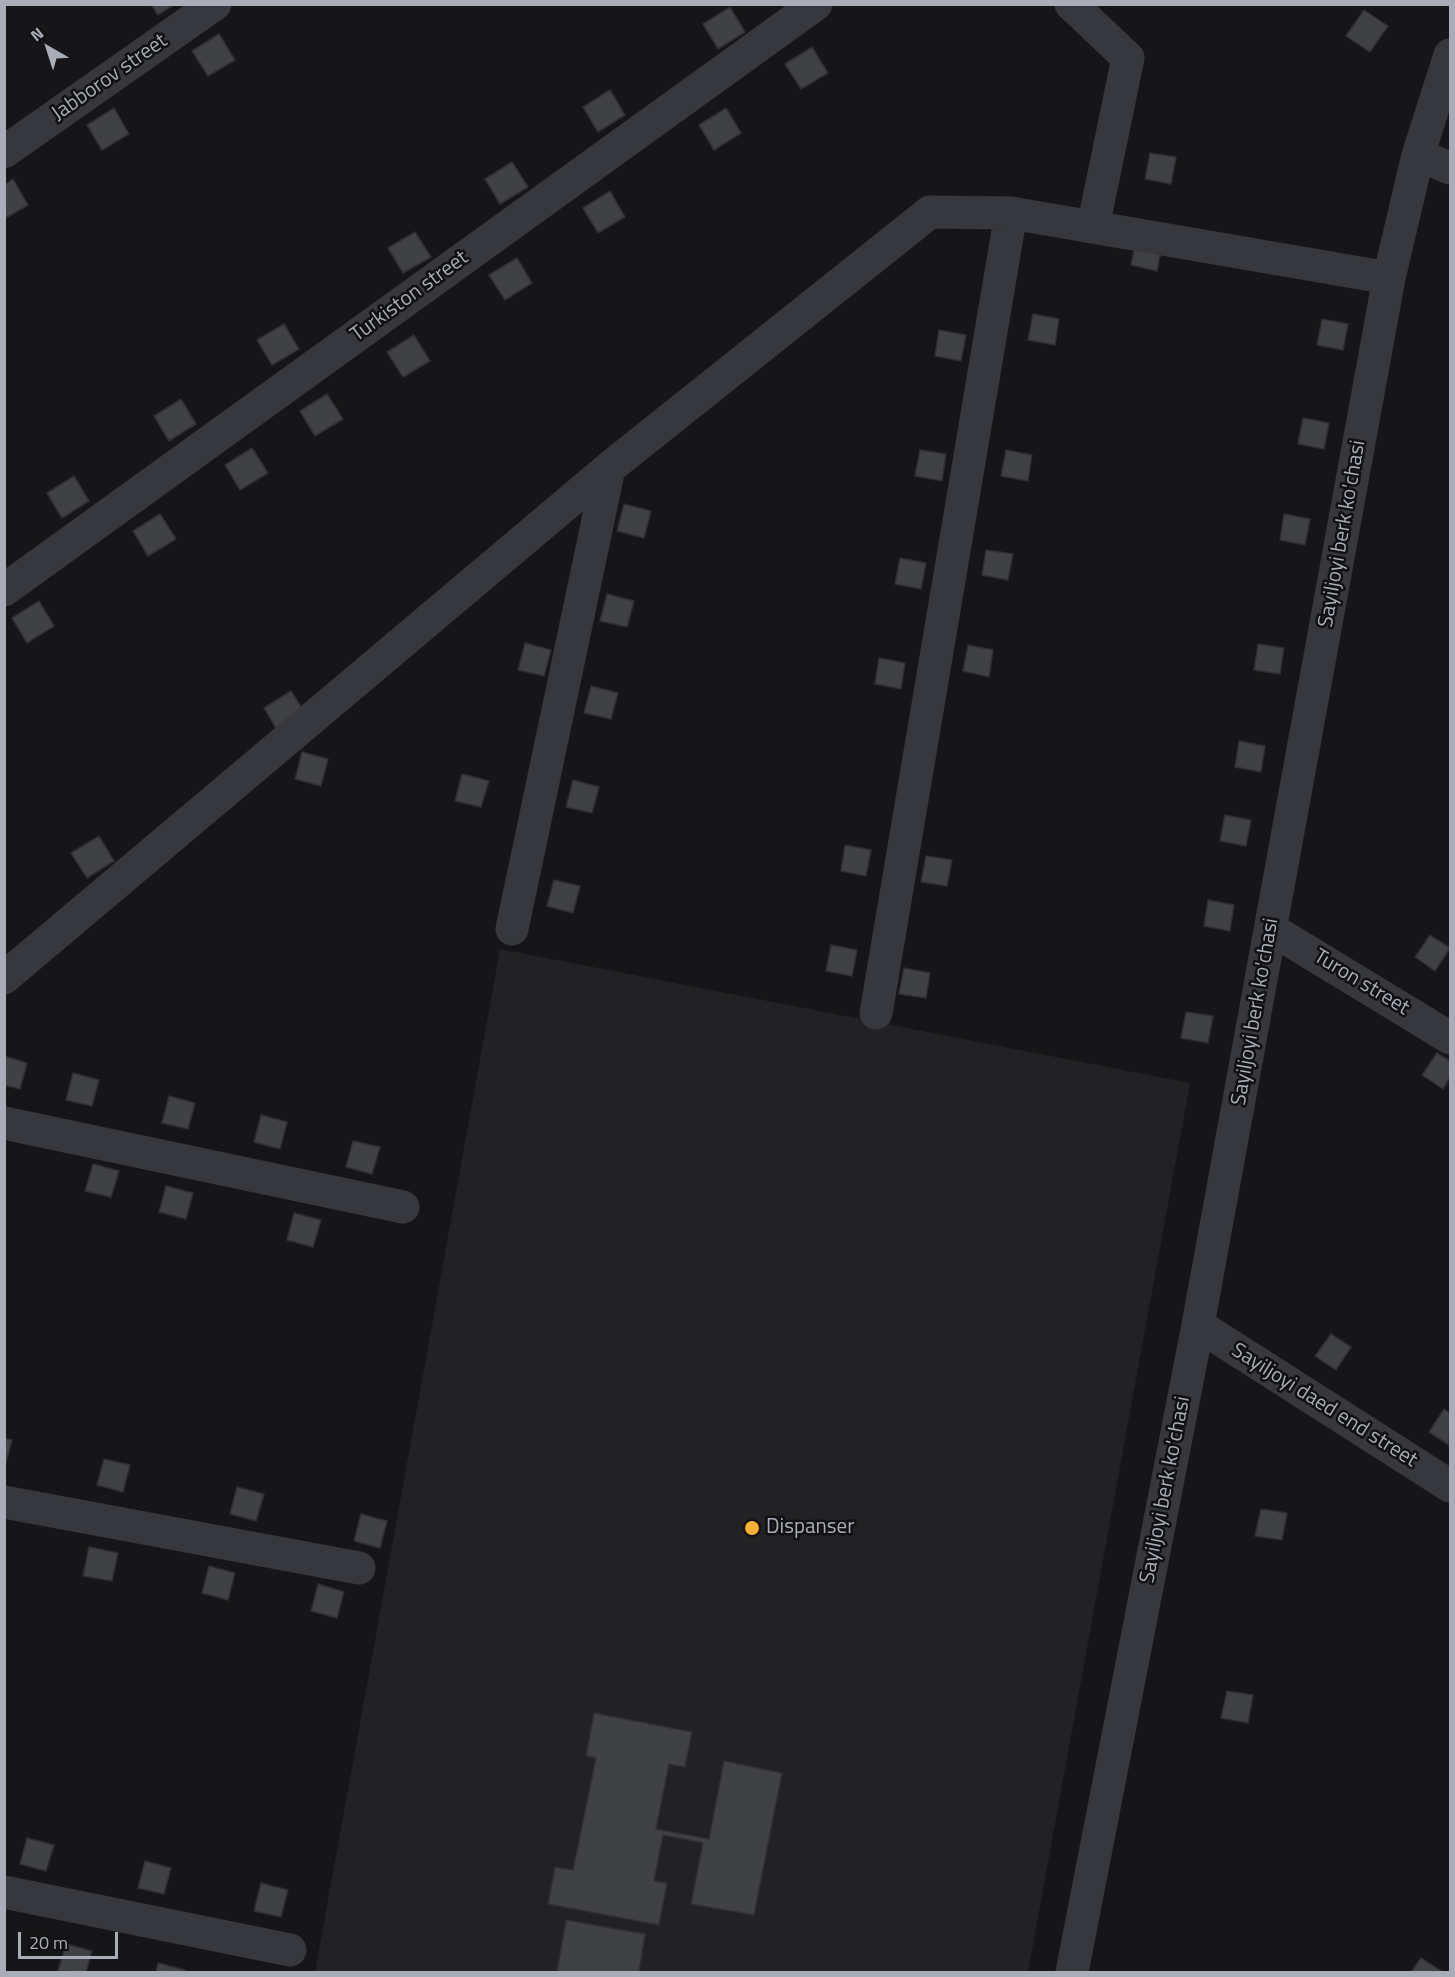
<!DOCTYPE html>
<html>
<head>
<meta charset="utf-8">
<style>
  body { margin:0 }
  #map { position:relative; width:1455px; height:1977px; overflow:hidden; background:#161618; font-family:"Titillium Web",sans-serif }
  canvas { display:block }
  .frame { position:absolute; inset:0; border:6px solid #a8adb8; pointer-events:none }
  .north { position:absolute; left:18px; top:18px; width:60px; height:60px; -webkit-text-stroke:4px #111113; paint-order:stroke; rotate:321deg; font-size:16px; font-weight:700; line-height:24px; text-align:center; color:#a8adb8 }
  .north::after { content:''; display:block; margin:auto; width:21px; height:27px; background:#a8adb8; clip-path:polygon(50% 0,100% 100%,50% 72%,0 100%) }
  .scale { position:absolute; left:18px; top:1932px; width:100px; height:27px; box-sizing:border-box; border:3px solid #a8adb8; border-top:0; padding-left:8px; font-size:18px; line-height:21px; white-space:nowrap; color:#a8adb8; -webkit-text-stroke:4px #111113; paint-order:stroke }
</style>
</head>
<body>
<div id="map">
<canvas width="1455" height="1977"></canvas>
<div class="frame"></div>
<div class="north">N</div>
<div class="scale">20 m</div>
</div>
<script>
const c = document.querySelector('canvas').getContext('2d');
c.lineJoin = 'round';
function paint(path, color) {
  c.fillStyle = color;
  c.fill(path, 'evenodd');
}
function shape(rows) {
  const path = new Path2D();
  for (const r of rows) {
    path.moveTo(r[0], r[1]);
    for (let i = 2; i < r.length; i += 2) path.lineTo(r[i], r[i + 1]);
  }
  return path;
}
function trace(path, color, width, dash) {
  c.strokeStyle = color;
  c.lineWidth = width;
  c.lineCap = dash ? 'butt' : 'round';
  c.setLineDash(dash || []);
  c.stroke(path);
}
function write(font, color, halo, rows, align = 'center') {
  c.font = font + ' "Titillium Web",sans-serif';
  c.lineWidth = 5;
  c.setLineDash([]);
  c.textBaseline = 'middle';
  c.strokeStyle = halo;
  c.fillStyle = color;
  for (const [text, x, y, turn = 0] of rows) {
    c.save();
    c.translate(x, y);
    c.rotate((+turn || 0) * Math.PI / 180);
    c.textAlign = isNaN(turn) ? turn : align;
    if (halo) c.strokeText(text, 0, 0);
    c.fillText(text, 0, 0);
    c.restore();
  }
}
const built = shape([
  [500,949,1190,1083,1028,1972,315,1972]
]);
const building = shape([
  [151,4,175,4,158,15,151,4],
  [730,7,745,32,718,49,703,24,730,7],
  [1364,10,1388,26,1370,52,1346,36,1364,10],
  [219,34,235,60,208,76,192,51,219,34],
  [812,47,828,73,801,89,785,64,812,47],
  [610,90,625,115,598,132,583,107,610,90],
  [114,108,129,134,102,150,87,125,114,108],
  [726,108,741,133,714,150,699,125,726,108],
  [1150,153,1176,157,1171,184,1145,179,1150,153],
  [512,162,528,187,500,204,485,179,512,162],
  [13,179,28,205,4,219,4,185,13,179],
  [610,191,625,217,598,233,583,208,610,191],
  [415,232,431,257,403,273,388,248,415,232],
  [1136,240,1162,245,1157,271,1131,265,1136,240],
  [517,258,532,283,505,300,489,275,517,258],
  [1033,314,1059,319,1055,345,1028,340,1033,314],
  [1322,319,1348,324,1343,350,1317,345,1322,319],
  [284,324,299,349,272,365,257,340,284,324],
  [939,330,966,335,961,361,935,356,939,330],
  [414,335,430,361,403,377,387,352,414,335],
  [327,394,343,419,315,436,300,411,327,394],
  [181,399,196,424,169,441,154,416,181,399],
  [1303,418,1329,423,1324,449,1298,444,1303,418],
  [252,448,268,473,240,490,225,465,252,448],
  [920,450,946,454,942,481,915,476,920,450],
  [1006,450,1032,455,1028,481,1001,476,1006,450],
  [74,476,89,501,62,518,47,493,74,476],
  [624,504,651,511,644,538,617,531,624,504],
  [160,514,176,539,148,556,133,531,160,514],
  [1284,514,1310,519,1305,545,1280,540,1284,514],
  [986,550,1013,554,1008,580,982,575,986,550],
  [900,558,926,563,921,589,895,584,900,558],
  [607,594,634,601,627,627,600,621,607,594],
  [39,601,54,626,27,643,12,618,39,601],
  [525,643,551,650,544,676,518,670,525,643],
  [1258,644,1284,648,1280,674,1254,670,1258,644],
  [968,645,993,650,989,677,963,671,968,645],
  [879,658,905,663,901,689,875,684,879,658],
  [591,686,618,693,611,719,584,713,591,686],
  [291,691,307,716,279,733,264,708,291,691],
  [1239,741,1265,746,1261,772,1235,767,1239,741],
  [302,752,328,759,321,786,295,779,302,752],
  [462,774,489,781,481,807,455,801,462,774],
  [573,780,599,787,592,813,566,807,573,780],
  [1225,815,1251,820,1246,846,1220,841,1225,815],
  [99,836,114,861,87,878,71,853,99,836],
  [845,845,871,850,866,876,841,871,845,845],
  [926,856,952,860,947,886,921,882,926,856],
  [554,880,580,886,573,913,547,906,554,880],
  [1208,900,1234,905,1230,931,1204,926,1208,900],
  [1430,935,1450,948,1435,971,1415,957,1430,935],
  [831,945,857,950,852,976,826,971,831,945],
  [904,968,930,973,926,998,899,994,904,968],
  [1186,1012,1213,1016,1208,1043,1181,1038,1186,1012],
  [1437,1053,1450,1061,1450,1077,1443,1089,1422,1075,1437,1053],
  [4,1056,27,1063,20,1089,4,1085,4,1056],
  [73,1073,99,1080,92,1106,66,1100,73,1073],
  [169,1096,195,1103,188,1129,162,1123,169,1096],
  [261,1115,287,1122,280,1149,254,1142,261,1115],
  [353,1141,380,1147,372,1174,346,1167,353,1141],
  [93,1164,119,1171,111,1197,85,1191,93,1164],
  [166,1186,193,1193,186,1219,159,1212,166,1186],
  [294,1213,321,1220,313,1247,287,1240,294,1213],
  [1331,1334,1351,1347,1336,1370,1315,1356,1331,1334],
  [1444,1409,1450,1413,1449,1445,1429,1432,1444,1409],
  [4,1438,12,1440,5,1466,4,1466,4,1438],
  [104,1459,130,1465,123,1492,97,1485,104,1459],
  [237,1487,264,1494,256,1521,230,1514,237,1487],
  [1261,1509,1287,1513,1282,1540,1255,1536,1261,1509],
  [361,1514,387,1521,380,1548,354,1541,361,1514],
  [89,1547,118,1553,112,1581,83,1576,89,1547],
  [209,1566,235,1573,228,1600,202,1593,209,1566],
  [318,1584,344,1592,337,1618,311,1611,318,1584],
  [1227,1691,1253,1695,1248,1723,1221,1718,1227,1691],
  [594,1713,692,1732,685,1767,669,1764,656,1829,709,1839,724,1761,782,1773,754,1915,691,1904,703,1843,663,1835,654,1881,667,1883,659,1925,548,1904,555,1867,573,1870,596,1758,586,1756,594,1713],
  [27,1838,54,1845,46,1871,20,1864,27,1838],
  [145,1861,171,1868,164,1894,138,1888,145,1861],
  [261,1883,288,1890,281,1917,254,1911,261,1883],
  [566,1920,645,1934,639,1972,557,1972,566,1920],
  [66,1944,92,1951,86,1972,58,1971,66,1944],
  [1421,1958,1441,1971,1440,1972,1411,1972,1421,1958],
  [158,1963,185,1970,184,1972,156,1972,158,1963]
]);
const minor = shape([
  [1071,4,1128,58,1093,227],
  [4,152,215,4],
  [1418,155,1450,168],
  [4,590,816,4],
  [512,929,609,468,930,212,1011,213,1389,278],
  [1271,929,1450,1038],
  [4,978,609,468],
  [876,1013,1011,213],
  [4,1123,403,1207],
  [1198,1325,1450,1486],
  [4,1502,359,1568],
  [4,1892,290,1950],
  [1072,1972,1198,1325,1389,278,1418,155,1450,55]
]);
const markers = [
  [752,1528,8,"#f2b134"]
];
const streetNames = [
  ["Jabborov street",110,78,-35],
  ["Turkiston street",410,297,-36],
  ["Sayiljoyi berk ko'chasi",1343,534,-80],
  ["Turon street",1361,983,31],
  ["Sayiljoyi berk ko'chasi",1256,1012,-80],
  ["Sayiljoyi daed end street",1324,1406,32],
  ["Sayiljoyi berk ko'chasi",1166,1490,-79]
];
const poiNames = [
  ["Dispanser",766,1528]
];
paint(built, '#222225');
paint(building, '#404145');
trace(building, '#303034', 1.5);
trace(minor, '#37383d', 33);
for (const [x, y, r, color] of markers) {
  const dot = new Path2D();
  dot.arc(x, y, r, 0, 2 * Math.PI);
  c.fillStyle = color;
  c.fill(dot);
  trace(dot, '#111113', 2);
}
write('21px', '#a8adb8', '#111113', streetNames);
write('21px', '#a8adb8', '#111113', poiNames, 'left');
</script>
</body>
</html>
